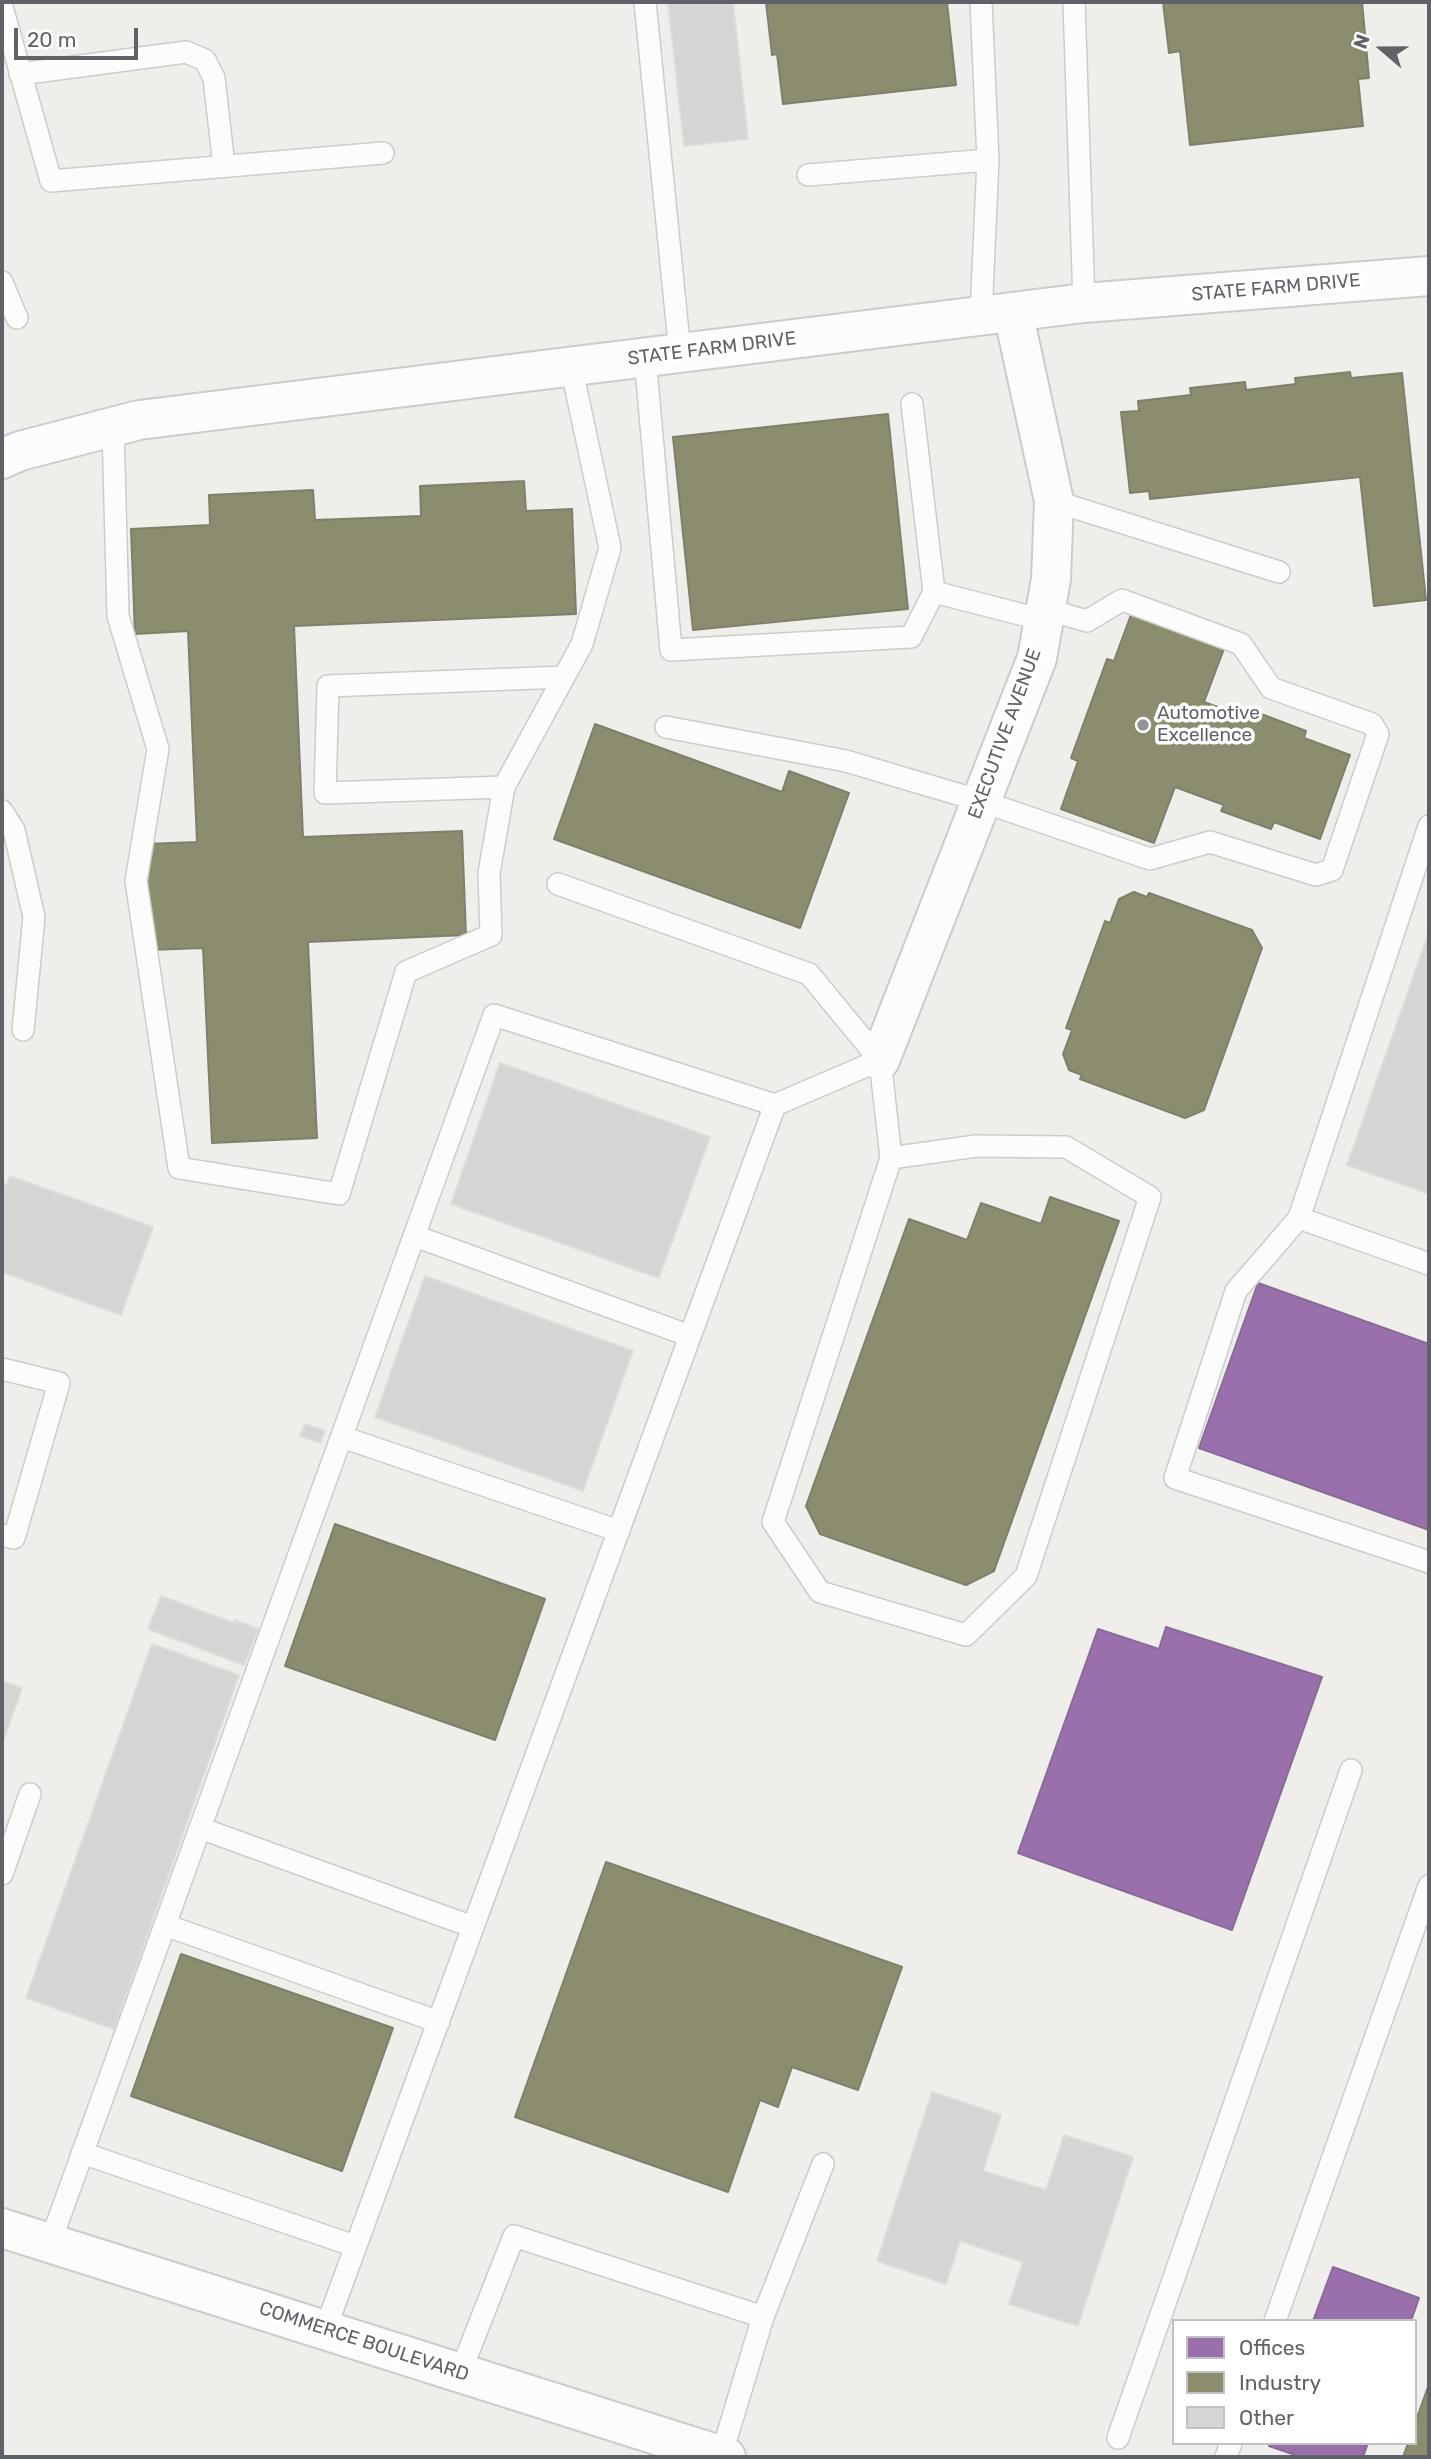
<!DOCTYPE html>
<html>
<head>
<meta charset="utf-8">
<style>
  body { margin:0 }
  #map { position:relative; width:1431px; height:2459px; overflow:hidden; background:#efeeea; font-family:Rubik,sans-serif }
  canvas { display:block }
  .frame { position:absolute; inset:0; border:4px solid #5f6368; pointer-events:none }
  .legend { position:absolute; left:1172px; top:2319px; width:245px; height:126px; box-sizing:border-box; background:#fff; border:2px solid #bfc1c3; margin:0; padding:9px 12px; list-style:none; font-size:21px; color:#5f6368 }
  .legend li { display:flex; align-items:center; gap:14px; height:35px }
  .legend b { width:35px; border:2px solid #bfc1c3 }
  .north { position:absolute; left:1347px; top:14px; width:70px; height:70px; -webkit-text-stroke:5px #fff; paint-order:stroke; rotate:290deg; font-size:19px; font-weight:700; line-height:28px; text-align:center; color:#5f6368 }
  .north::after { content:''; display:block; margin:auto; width:24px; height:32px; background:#5f6368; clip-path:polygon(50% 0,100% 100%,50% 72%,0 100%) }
  .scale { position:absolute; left:14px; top:28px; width:124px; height:32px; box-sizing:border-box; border:4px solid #5f6368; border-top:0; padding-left:9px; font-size:21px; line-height:24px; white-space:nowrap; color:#5f6368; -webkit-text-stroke:5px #fff; paint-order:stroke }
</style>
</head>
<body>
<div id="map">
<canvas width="1431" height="2459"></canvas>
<div class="frame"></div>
<ul class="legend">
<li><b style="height:19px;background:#9970ab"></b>Offices</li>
<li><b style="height:19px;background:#8c8c6e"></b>Industry</li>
<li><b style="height:19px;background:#d6d5d3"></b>Other</li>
</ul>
<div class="north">N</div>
<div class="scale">20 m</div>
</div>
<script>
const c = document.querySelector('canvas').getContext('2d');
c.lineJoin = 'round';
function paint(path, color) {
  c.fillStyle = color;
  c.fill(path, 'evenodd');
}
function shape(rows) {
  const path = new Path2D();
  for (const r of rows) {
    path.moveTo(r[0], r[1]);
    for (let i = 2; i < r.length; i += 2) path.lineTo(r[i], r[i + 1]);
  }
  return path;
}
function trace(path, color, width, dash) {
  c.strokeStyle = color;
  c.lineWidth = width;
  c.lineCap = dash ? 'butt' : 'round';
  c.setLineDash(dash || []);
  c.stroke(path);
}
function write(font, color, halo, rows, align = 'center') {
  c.font = font + ' Rubik,sans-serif';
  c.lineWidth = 7;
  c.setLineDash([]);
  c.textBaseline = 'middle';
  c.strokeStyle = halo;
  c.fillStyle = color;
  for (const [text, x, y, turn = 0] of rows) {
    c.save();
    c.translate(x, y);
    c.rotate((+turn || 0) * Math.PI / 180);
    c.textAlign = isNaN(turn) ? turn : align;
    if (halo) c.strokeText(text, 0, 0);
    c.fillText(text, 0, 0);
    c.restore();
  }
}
const offices = shape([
  [1258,1283,1429,1344,1429,1530,1199,1448,1258,1283],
  [1166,1627,1322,1677,1232,1930,1018,1853,1098,1629,1159,1649,1166,1627],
  [1333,2267,1419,2298,1411,2321,1313,2321,1333,2267],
  [1269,2443,1368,2443,1363,2457,1301,2457,1269,2446,1269,2443]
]);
const industry = shape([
  [766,2,947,2,956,85,783,104,777,54,772,55,766,2],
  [1163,2,1362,2,1369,78,1358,79,1363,126,1190,145,1180,51,1169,53,1163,2],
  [1350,372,1351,378,1402,373,1426,600,1374,606,1360,477,1150,499,1149,491,1130,493,1121,412,1139,411,1138,401,1191,395,1190,388,1245,382,1246,390,1296,384,1295,378,1350,372],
  [888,414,908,609,693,630,673,437,888,414],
  [524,481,526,511,572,509,576,614,294,626,303,837,462,831,466,935,308,942,317,1138,212,1143,203,948,150,950,145,844,197,842,188,631,135,634,131,529,210,525,209,495,313,490,315,520,421,516,420,486,524,481],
  [1132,612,1225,646,1204,702,1253,720,1256,712,1306,731,1304,738,1350,755,1320,839,1274,822,1271,829,1221,811,1224,805,1175,787,1154,843,1061,809,1078,761,1071,758,1107,659,1114,661,1132,612],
  [595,724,782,792,789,771,849,793,800,928,554,839,595,724],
  [1134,892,1147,897,1149,893,1252,930,1262,948,1204,1110,1185,1118,1080,1079,1082,1075,1069,1070,1063,1054,1072,1030,1066,1028,1105,921,1110,923,1119,899,1134,892],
  [1050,1197,1119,1221,994,1571,966,1585,820,1534,806,1506,909,1219,967,1240,981,1203,1041,1224,1050,1197],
  [335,1524,545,1599,495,1740,285,1666,335,1524],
  [606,1862,902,1967,858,2090,792,2067,778,2107,760,2100,728,2192,515,2117,606,1862],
  [181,1954,393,2028,342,2171,131,2096,181,1954],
  [1429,2384,1429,2457,1403,2457,1408,2443,1415,2443,1415,2423,1429,2384]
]);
const building = shape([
  [668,2,733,2,748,139,684,146,668,2],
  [1429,932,1429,1194,1347,1165,1429,932],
  [500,1063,710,1137,659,1278,451,1204,500,1063],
  [10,1176,153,1227,121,1315,2,1272,2,1183,7,1185,10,1176],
  [425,1276,633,1351,583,1491,375,1417,425,1276],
  [305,1424,325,1431,320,1443,300,1436,305,1424],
  [161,1596,234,1623,235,1620,258,1629,244,1665,148,1629,161,1596],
  [152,1644,239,1675,114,2029,26,1998,152,1644],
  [2,1681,22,1688,2,1745,2,1681],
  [932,2092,1001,2115,983,2171,1046,2190,1064,2135,1133,2157,1078,2326,1009,2304,1023,2262,960,2241,946,2284,877,2261,932,2092]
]);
const service = shape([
  [645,2,680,353],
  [981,2,988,160],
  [1074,2,1084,303],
  [2,7,51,181,383,153],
  [20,74,186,52,205,60,214,78,224,166],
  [808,175,988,160,981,316],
  [2,282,17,318],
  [645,357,671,650,911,637,934,592],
  [912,404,934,592,1043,620],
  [113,427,118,616,158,749,136,881,179,1168,339,1194,406,972,491,935,489,873,504,787],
  [1054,501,1279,572],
  [564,677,328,686,325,793,504,787,582,644,610,548,571,366],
  [666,727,846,761,981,801,1150,859,1210,842,1316,875,1332,870,1378,734,1372,724,1271,688,1241,644,1122,600,1087,621,1045,609],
  [2,811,14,830,34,917,23,1030],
  [1429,826,1299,1218,1429,1264],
  [558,884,809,974,880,1060,891,1158,773,1522,820,1592,966,1635,1026,1576,1150,1197,1066,1147,976,1146,891,1158],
  [775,1105,880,1060],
  [1299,1218,1236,1291,1175,1478,1429,1562],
  [415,1236,690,1336],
  [2,1369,59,1383,14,1538,2,1535],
  [342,1437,619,1531],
  [200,1828,473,1927],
  [2,1874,30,1794],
  [165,1925,439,2022],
  [82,2153,355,2246],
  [50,2243,494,1015,775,1105,325,2330],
  [763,2317,823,2164],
  [1275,2321,1429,1886],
  [460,2373,514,2236,763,2317,721,2456],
  [1118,2438,1351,1770],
  [1226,2457,1231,2443]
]);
const minor = shape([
  [2,459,20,451,139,420,1084,303,1429,276],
  [880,1060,1037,658,1051,579,1054,501,1013,312]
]);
const tertiary = shape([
  [2,2228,726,2457]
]);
const markers = [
  [1143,725,7,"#919496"]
];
const streetNames = [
  ["STATE FARM DRIVE",1276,288,-5],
  ["STATE FARM DRIVE",712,349,-7],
  ["EXECUTIVE AVENUE",1005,734,-70],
  ["COMMERCE BOULEVARD",364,2342,18]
];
const poiNames = [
  ["Automotive",1157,714],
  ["Excellence",1157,736]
];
paint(offices, '#9970ab');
trace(offices, '#886c97', 2);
paint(industry, '#8c8c6e');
trace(industry, '#7e806c', 2);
paint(building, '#d6d5d3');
trace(building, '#deddd9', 2);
trace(service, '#cbcccc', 24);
trace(minor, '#cbcccc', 42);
trace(tertiary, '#cbcccc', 42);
trace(service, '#fdfcfc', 21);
trace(minor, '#fdfcfc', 38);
trace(tertiary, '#fdfcfc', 38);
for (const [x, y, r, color] of markers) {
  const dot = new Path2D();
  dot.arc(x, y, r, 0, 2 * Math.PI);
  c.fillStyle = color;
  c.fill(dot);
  trace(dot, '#fff', 2.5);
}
write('19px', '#5f6368', '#fff', streetNames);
write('19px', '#5f6368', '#fff', poiNames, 'left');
</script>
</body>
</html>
